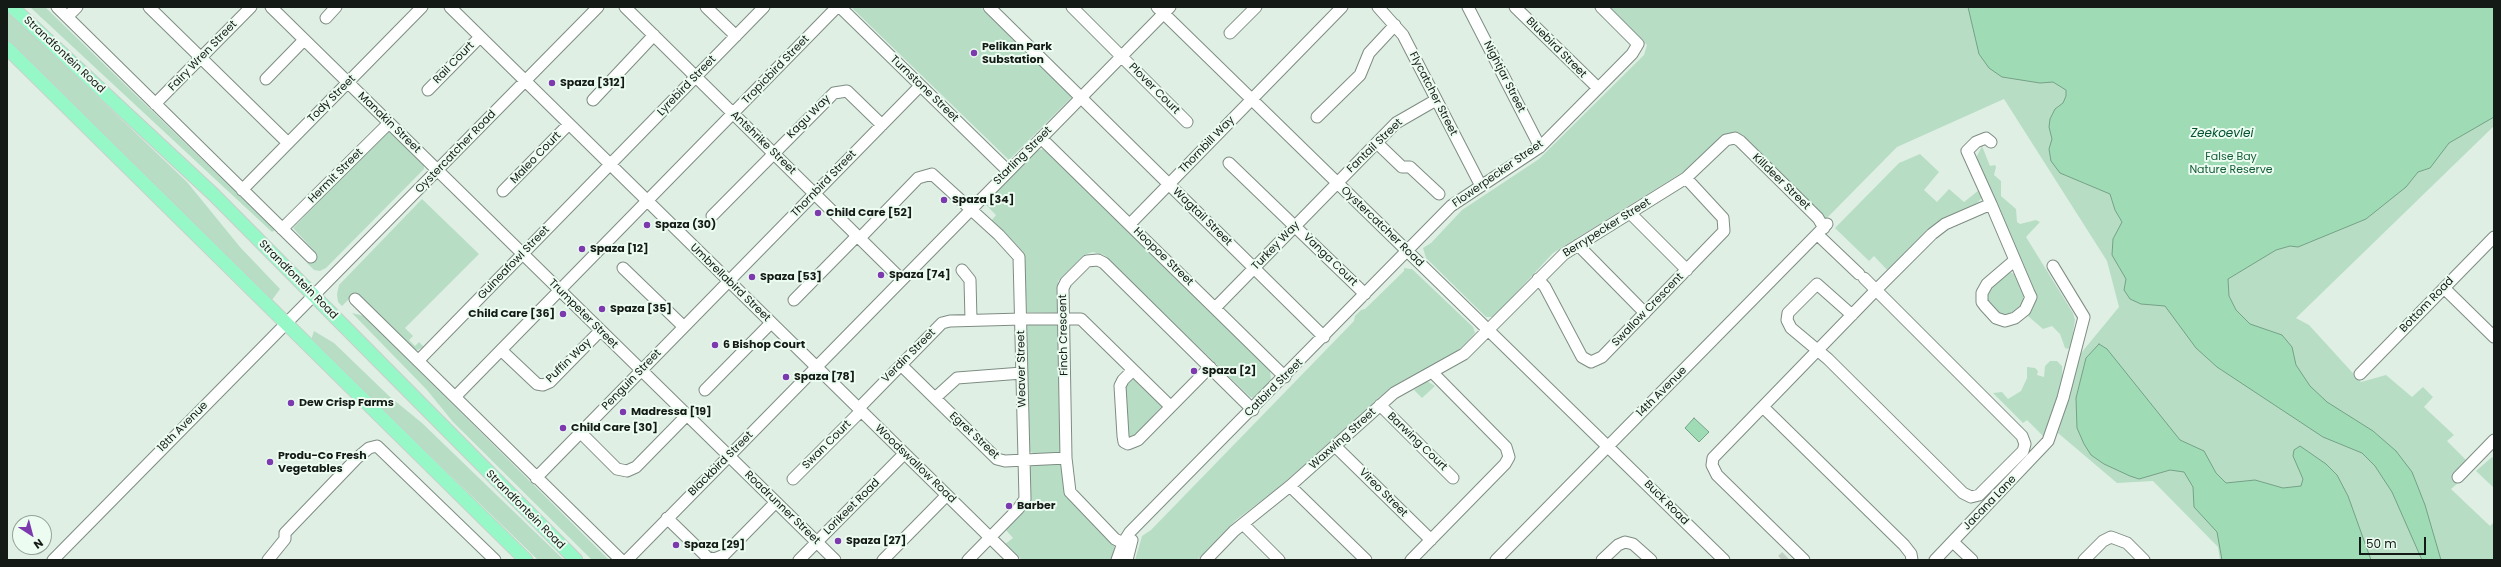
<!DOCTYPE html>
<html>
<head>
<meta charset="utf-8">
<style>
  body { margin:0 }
  #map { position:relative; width:2501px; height:567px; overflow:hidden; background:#dfefe4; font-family:Poppins,sans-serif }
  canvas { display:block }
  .frame { position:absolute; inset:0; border:8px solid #141a16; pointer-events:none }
  .north { position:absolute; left:12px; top:515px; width:40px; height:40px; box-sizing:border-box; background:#ecfcf1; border:1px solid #96a299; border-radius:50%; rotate:144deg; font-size:11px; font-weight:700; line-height:16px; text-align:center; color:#141a16 }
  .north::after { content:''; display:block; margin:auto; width:14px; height:18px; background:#7d3aaf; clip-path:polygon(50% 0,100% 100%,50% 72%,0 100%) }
  .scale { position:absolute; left:2359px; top:537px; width:67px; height:18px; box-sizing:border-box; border:2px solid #141a16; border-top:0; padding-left:5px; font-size:12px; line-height:14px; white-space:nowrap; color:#141a16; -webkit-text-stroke:3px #ecfcf1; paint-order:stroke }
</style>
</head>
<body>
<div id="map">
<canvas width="2501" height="567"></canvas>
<div class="frame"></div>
<div class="north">N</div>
<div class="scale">50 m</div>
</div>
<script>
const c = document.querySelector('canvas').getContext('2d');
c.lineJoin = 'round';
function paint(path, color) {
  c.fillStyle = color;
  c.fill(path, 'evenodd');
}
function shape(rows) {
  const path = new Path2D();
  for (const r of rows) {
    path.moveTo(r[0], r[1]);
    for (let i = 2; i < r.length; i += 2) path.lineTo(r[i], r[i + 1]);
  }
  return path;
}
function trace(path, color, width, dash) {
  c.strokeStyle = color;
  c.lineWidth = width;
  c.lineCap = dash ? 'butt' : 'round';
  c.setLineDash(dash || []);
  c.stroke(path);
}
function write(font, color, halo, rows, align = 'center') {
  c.font = font + ' Poppins,sans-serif';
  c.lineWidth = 4;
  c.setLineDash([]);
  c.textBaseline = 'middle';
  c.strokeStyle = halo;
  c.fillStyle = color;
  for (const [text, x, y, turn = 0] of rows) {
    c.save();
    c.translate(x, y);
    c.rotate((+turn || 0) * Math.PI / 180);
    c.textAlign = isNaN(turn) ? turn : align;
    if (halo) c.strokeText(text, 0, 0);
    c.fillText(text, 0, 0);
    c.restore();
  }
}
const green = shape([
  [30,7,45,7,275,230,272,232],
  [851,7,980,7,1072,97,1009,160],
  [1609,7,2494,7,2494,126,2296,318,2309,325,2361,382,2386,375,2412,397,2423,387,2433,397,2424,407,2454,435,2447,441,2466,460,2451,475,2458,483,2451,489,2490,526,2494,522,2494,560,2220,560,2218,547,2153,481,2117,483,2058,433,2077,358,2119,307,2107,261,2004,99,1897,147,1825,220,1727,134,1723,135,1691,167,1553,253,1494,317,1486,317,1426,258,1423,248,1431,243,1462,210,1539,159,1644,55,1647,45],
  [7,10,187,182,240,247,280,289,272,300,7,40],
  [387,131,392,133,424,164,424,169,326,268,320,271,314,270,307,263,317,254,293,228],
  [1982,146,1990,166,1995,165,1996,167,1994,175,2001,181,2001,196,2016,209,2017,222,2020,224,2036,220,2040,222,2026,237,2073,313,2075,320,2071,346,2068,349,2065,348,2060,334,2052,326,2043,329,2028,316,2034,305,2034,294,1979,169,1977,156],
  [1046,149,1270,369,1271,381,1255,398,1250,397,1104,255,1093,252,1084,255,1058,281,1059,313,1027,312,1024,255,991,221,996,215,984,203,1037,150],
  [1920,154,1939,172,1924,190,1937,202,1949,189,1964,202,1979,190,1982,193,1982,198,1977,203,1939,221,1889,272,1874,256,1869,261,1835,228,1899,163],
  [422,199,479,254,405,328,413,336,409,340,415,346,419,342,424,347,415,351,355,293,342,306,338,302,337,294,339,285],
  [1404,268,1412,269,1473,327,1475,333,1466,343,1456,352,1390,388,1278,488,1236,520,1197,560,1135,560,1142,536,1151,530,1354,321,1355,316,1361,310,1365,309,1404,271],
  [2009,272,2015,274,2026,295,2026,301,2013,315,2001,316,1987,303,1985,291],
  [352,313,364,316,609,560,592,560,453,422,427,390],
  [1027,323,1059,324,1063,454,1035,454,1029,451],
  [314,331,334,343,389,396,422,423,564,560,538,560,311,340],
  [2050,361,2057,361,2062,366,2063,390,2044,437,2027,420,2023,423,1993,393,2002,392,2008,399,2021,391,2027,378,2027,367,2035,368,2038,371,2037,375,2044,377,2045,366],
  [1136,377,1162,406,1132,439,1127,437,1125,385,1132,378],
  [1427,381,1435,386,1422,398,1414,390],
  [2492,457,2494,459,2494,488,2476,471],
  [1032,464,1061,465,1063,469,1064,494,1115,545,1111,560,1022,560,1005,544,1013,538,1005,529,1027,505,1029,468]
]);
const water = shape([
  [1968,7,2494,7,2494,117,2449,143,2430,168,2418,172,2406,187,2366,219,2298,247,2290,246,2276,250,2228,279,2229,296,2236,310,2250,324,2282,335,2292,347,2296,365,2310,386,2327,402,2373,431,2396,451,2412,472,2425,505,2441,560,2422,560,2392,492,2375,466,2362,453,2323,437,2217,367,2196,348,2165,306,2141,304,2130,299,2124,290,2126,279,2112,255,2113,239,2122,222,2115,210,2110,194,2060,173,2051,161,2049,149,2052,139,2049,127,2050,119,2055,109,2063,103,2066,96,2066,90,2053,82,2040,83,2002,77,1989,68,1979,54,1968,7],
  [2099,344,2107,349,2180,440,2204,451,2216,473,2226,483,2255,480,2283,488,2301,486,2303,479,2293,456,2294,450,2300,446,2326,464,2337,475,2348,496,2371,560,2222,560,2217,532,2194,507,2193,487,2184,472,2170,470,2139,479,2130,476,2104,464,2091,455,2084,444,2077,428,2076,398,2086,358,2099,344],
  [1694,418,1709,432,1699,442,1685,428,1694,418]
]);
const minorTunnel = shape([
  [1782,560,1786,556]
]);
const minor = shape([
  [57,7,311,257],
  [149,7,288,143],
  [271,7,835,560],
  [450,7,1013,560],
  [625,7,902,280],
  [706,7,736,36],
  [840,7,1008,171],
  [989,7,1324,337],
  [1072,7,1187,122],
  [1157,7,1724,560],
  [1378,7,1403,35,1481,186],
  [1468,7,1540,147],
  [1515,7,1598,88],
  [67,17,77,7],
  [326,18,336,7],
  [1230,33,1256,7],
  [266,79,304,40],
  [428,90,480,37],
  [593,100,654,35],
  [155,104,251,7],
  [1317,117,1360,75,1369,53,1395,25],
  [1041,138,1285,377],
  [1377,143,1402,167,1410,167,1439,194],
  [1229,163,1365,294],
  [242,190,422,7],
  [503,191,568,125],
  [1991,204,1967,151,1976,142,1986,138,1991,142],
  [1630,213,1687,270],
  [712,216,834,93,847,91,882,125],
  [1130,224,1342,7],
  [282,229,389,123],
  [1818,235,1859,274],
  [860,238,918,178,932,174,999,235,1019,257,1025,499,1018,509,968,560],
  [1578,245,1645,313],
  [623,268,684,327],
  [962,270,970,280,971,320],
  [1538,279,1545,287,1582,357,1591,362,1602,357,1724,231,1723,218,1686,178],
  [2444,288,2494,337],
  [355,299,621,560],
  [794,300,857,236],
  [1215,308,1396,123,1436,100],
  [1852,315,1817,284,1788,313,1787,320,1791,328,1828,359,1963,493,1971,497,1979,495,2023,451,2025,444,2022,436,1864,278],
  [501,350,537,384,543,385,550,382,600,331],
  [418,361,764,7],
  [901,365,997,459,1005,461,1066,458],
  [1133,370,1123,380,1120,386,1123,436,1124,442,1128,444,1138,440,1210,367],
  [2360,374,2494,237],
  [705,390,771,323],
  [455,397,837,7],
  [935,398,957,378,1022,373],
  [1380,405,1453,478],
  [1763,407,1904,545,1911,554,1912,560],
  [858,409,942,323,950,321,1022,319,1081,319,1170,406],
  [581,433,617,469,627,471,636,467,687,415],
  [1335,446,1431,540],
  [2458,477,2494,440],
  [536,478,920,86],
  [793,479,861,411],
  [1290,486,1366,560],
  [667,518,707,557,714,559,724,555,776,502],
  [1243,524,1279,560],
  [1953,542,1972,560],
  [1129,546,1115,539,1070,492,1066,458,1063,288,1066,282,1087,261,1098,260,1104,263,1253,410],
  [53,560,598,7],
  [268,560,285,539,285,533,357,458,369,448,377,446,495,560],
  [627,560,1170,7],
  [799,560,904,454],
  [883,560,947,495],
  [1117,560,1123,543,1130,532,1451,206,1540,147,1632,54,1638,44,1601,7],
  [1127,560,1132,540],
  [1206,560,1234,531,1290,486,1394,393,1464,354,1564,254,1686,178,1726,140,1735,138,1740,141,1818,218,1824,228],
  [1411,560,1505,464,1509,457,1506,447,1433,373],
  [1496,560,1827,224],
  [1602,560,1618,545,1625,542,1633,544,1651,560],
  [1804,560,1717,475,1712,465,1713,458,1876,290,1932,234,1945,224,1991,204,2029,293,2031,297,2025,310,2015,318,2005,321,1996,318,1985,306,1982,302,1982,293,1987,284,2015,260],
  [1935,560,2048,441,2063,398,2084,317,2053,266],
  [2084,560,2103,541,2111,537,2127,543,2144,560]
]);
const major = shape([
  [12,7,213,194,576,560],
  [7,48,526,560]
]);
const markers = [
  [974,53,4,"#7d3aaf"],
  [552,83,4,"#7d3aaf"],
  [944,200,4,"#7d3aaf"],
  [818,213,4,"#7d3aaf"],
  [647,225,4,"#7d3aaf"],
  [582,249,4,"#7d3aaf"],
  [881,275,4,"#7d3aaf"],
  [752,277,4,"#7d3aaf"],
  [602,309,4,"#7d3aaf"],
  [563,314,4,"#7d3aaf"],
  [715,345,4,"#7d3aaf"],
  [1194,371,4,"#7d3aaf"],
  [786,377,4,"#7d3aaf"],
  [291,403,4,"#7d3aaf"],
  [623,412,4,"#7d3aaf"],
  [563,428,4,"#7d3aaf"],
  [270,462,4,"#7d3aaf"],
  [1009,506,4,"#7d3aaf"],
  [838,541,4,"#7d3aaf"],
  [676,545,4,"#7d3aaf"]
];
const poiNames = [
  ["Pelikan Park",982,47],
  ["Substation",982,60],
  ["Spaza [312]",560,83],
  ["Spaza [34]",952,200],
  ["Child Care [52]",826,213],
  ["Spaza (30)",655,225],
  ["Spaza [12]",590,249],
  ["Spaza [74]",889,275],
  ["Spaza [53]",760,277],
  ["Spaza [35]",610,309],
  ["Child Care [36]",555,314,"right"],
  ["6 Bishop Court",723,345],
  ["Spaza [2]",1202,371],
  ["Spaza [78]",794,377],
  ["Dew Crisp Farms",299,403],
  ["Madressa [19]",631,412],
  ["Child Care [30]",571,428],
  ["Produ-Co Fresh",278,456],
  ["Vegetables",278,469],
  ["Barber",1017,506],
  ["Spaza [27]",846,541],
  ["Spaza [29]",684,545]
];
const streetNames = [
  ["Bluebird Street",1556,48,45],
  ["Strandfontein Road",64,55,43],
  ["Fairy Wren Street",203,56,-46],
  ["Rail Court",454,63,-46],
  ["Tropicbird Street",776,70,-46],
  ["Nightjar Street",1504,77,63],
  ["Lyrebird Street",687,86,-46],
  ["Turnstone Street",924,89,44],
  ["Plover Court",1154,89,45],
  ["Flycatcher Street",1433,94,63],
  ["Tody Street",332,99,-45],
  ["Kagu Way",809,117,-45],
  ["Manakin Street",389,123,44],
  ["Antshrike Street",763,143,44],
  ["Thornbill Way",1207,145,-46],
  ["Fantail Street",1375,146,-44],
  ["Oystercatcher Road",456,152,-46],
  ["Starling Street",1023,156,-45],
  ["Maleo Court",536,158,-46],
  ["Flowerpecker Street",1498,174,-35],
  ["Hermit Street",336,176,-45],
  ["Killdeer Street",1781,182,44],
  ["Thornbird Street",824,184,-46],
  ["Wagtail Street",1202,217,44],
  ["Oystercatcher Road",1382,227,44],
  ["Berrypecker Street",1607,228,-32],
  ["Turkey Way",1276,246,-46],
  ["Hoopoe Street",1163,257,44],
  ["Vanga Court",1330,260,44],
  ["Guineafowl Street",514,263,-46],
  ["Strandfontein Road",298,280,45],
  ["Umbrellabird Street",730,283,44],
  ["Bottom Road",2427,305,-46],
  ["Swallow Crescent",1648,310,-46],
  ["Trumpeter Street",583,314,45],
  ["Finch Crescent",1064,335,-91],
  ["Verdin Street",909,356,-45],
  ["Puffin Way",569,361,-44],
  ["Weaver Street",1022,369,-91],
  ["Penguin Street",632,380,-46],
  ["Catbird Street",1274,388,-45],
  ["14th Avenue",1662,392,-45],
  ["18th Avenue",183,427,-45],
  ["Egret Street",974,436,43],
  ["Waxwing Street",1343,439,-42],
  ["Barwing Court",1417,442,44],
  ["Swan Court",827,445,-45],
  ["Blackbird Street",721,464,-45],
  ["Woodswallow Road",915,464,44],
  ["Vireo Street",1383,493,45],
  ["Buck Road",1666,503,45],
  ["Jacana Lane",1990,503,-46],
  ["Lorikeet Road",852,507,-45],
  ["Roadrunner Street",782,508,44],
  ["Strandfontein Road",525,510,45]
];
const parkNames = [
  ["False Bay",2231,157],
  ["Nature Reserve",2231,170]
];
const waterNames = [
  ["Zeekoevlei",2222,134]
];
paint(green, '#b8ddc5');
paint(water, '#9fdcb6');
trace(water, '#75a286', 1);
trace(minorTunnel, '#c1cfc5', 11, [11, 5.5]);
trace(minor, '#7e8d83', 13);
trace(major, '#cbcdcc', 15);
trace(minor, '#fff', 11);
trace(major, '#96f8c7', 13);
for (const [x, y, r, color] of markers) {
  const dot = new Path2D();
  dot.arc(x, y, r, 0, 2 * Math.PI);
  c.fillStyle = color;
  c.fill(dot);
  trace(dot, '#ecfcf1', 1.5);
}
write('bold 11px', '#141a16', '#ecfcf1', poiNames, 'left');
write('11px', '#141a16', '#ecfcf1', streetNames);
write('11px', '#165d3a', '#ecfcf1', parkNames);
write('italic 12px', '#035230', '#ecfcf1', waterNames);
</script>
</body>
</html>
